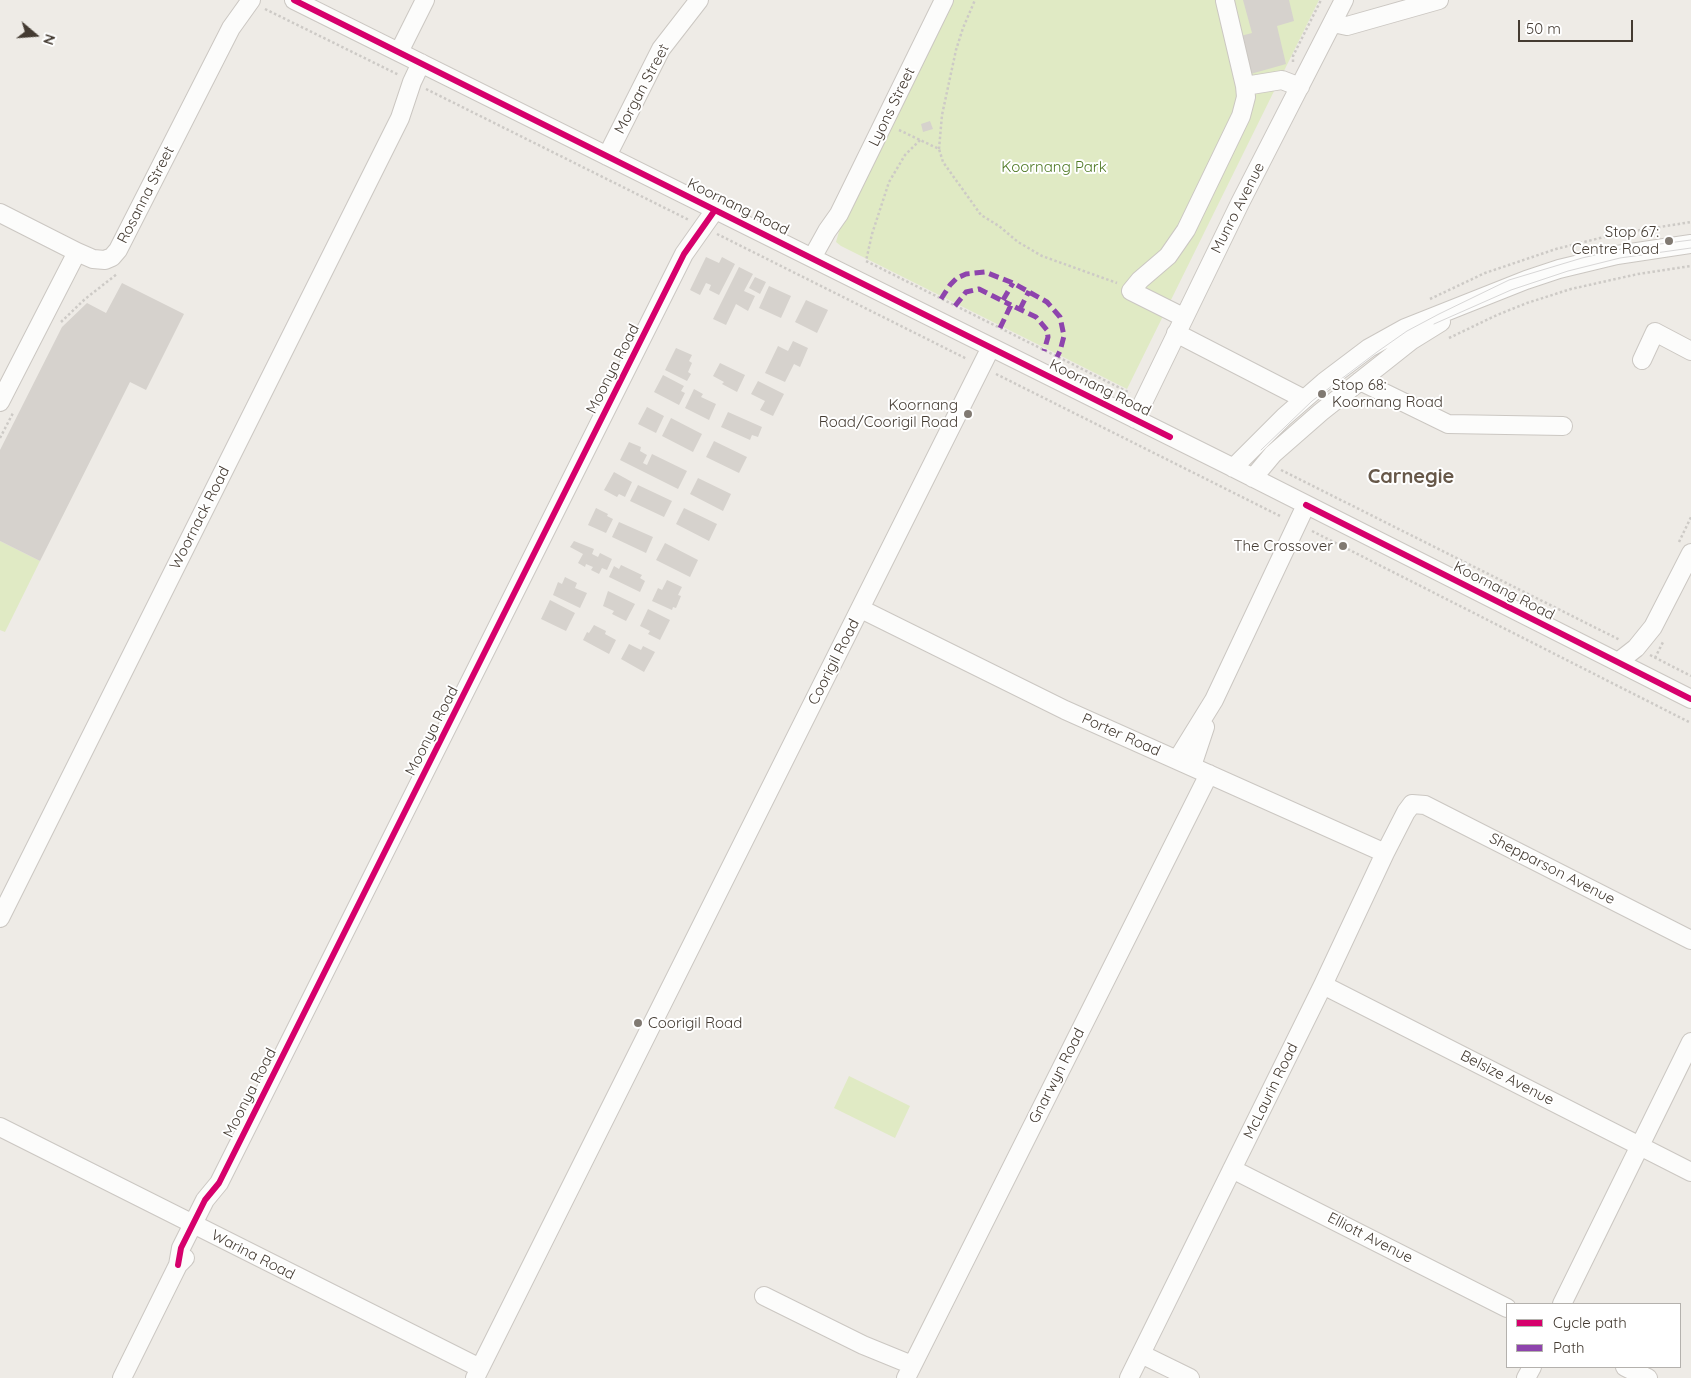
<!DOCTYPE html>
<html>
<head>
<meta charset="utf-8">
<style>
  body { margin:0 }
  #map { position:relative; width:1691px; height:1378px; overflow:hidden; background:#eeebe6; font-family:Quicksand,sans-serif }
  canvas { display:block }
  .legend { position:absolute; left:1506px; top:1303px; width:175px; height:65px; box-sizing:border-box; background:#fff; border:1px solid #b4b1ad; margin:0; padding:6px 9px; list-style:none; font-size:15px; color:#443b32 }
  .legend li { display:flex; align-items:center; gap:10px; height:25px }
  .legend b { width:25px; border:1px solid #b4b1ad }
  .north { position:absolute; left:10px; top:10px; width:50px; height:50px; -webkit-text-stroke:4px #fff; paint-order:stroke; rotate:108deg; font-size:14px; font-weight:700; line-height:20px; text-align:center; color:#443b32 }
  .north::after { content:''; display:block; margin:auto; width:18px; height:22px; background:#443b32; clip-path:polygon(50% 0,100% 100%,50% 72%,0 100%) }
  .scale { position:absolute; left:1518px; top:20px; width:115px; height:22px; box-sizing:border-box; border:2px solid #443b32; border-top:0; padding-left:6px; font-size:15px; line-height:18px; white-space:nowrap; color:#443b32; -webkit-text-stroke:4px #fff; paint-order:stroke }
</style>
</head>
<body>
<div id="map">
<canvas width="1691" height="1378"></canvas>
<ul class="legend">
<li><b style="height:6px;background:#d6006c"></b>Cycle path</li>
<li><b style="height:6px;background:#8e44ad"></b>Path</li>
</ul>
<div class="north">N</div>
<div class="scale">50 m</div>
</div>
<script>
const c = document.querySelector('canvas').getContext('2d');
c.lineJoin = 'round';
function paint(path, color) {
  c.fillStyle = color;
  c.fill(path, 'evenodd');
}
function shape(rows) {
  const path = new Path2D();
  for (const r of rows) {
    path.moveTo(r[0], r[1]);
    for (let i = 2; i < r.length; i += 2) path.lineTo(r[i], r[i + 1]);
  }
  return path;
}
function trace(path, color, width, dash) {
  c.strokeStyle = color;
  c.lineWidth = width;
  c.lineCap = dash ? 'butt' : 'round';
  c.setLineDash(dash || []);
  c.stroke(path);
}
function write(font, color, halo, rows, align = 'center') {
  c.font = font + ' Quicksand,sans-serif';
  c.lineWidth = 4;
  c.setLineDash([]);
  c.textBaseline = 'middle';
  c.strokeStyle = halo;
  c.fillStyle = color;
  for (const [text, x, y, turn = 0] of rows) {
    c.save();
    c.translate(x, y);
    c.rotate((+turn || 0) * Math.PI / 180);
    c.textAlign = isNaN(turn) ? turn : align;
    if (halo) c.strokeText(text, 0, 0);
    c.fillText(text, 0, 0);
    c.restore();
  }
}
const green = shape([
  [954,0,1319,0,1127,389,841,246,836,242,840,228],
  [0,541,40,561,5,632,0,630],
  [849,1076,910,1106,895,1138,834,1108]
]);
const building = shape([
  [1243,0,1289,0,1294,21,1277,26,1286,64,1247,75,1237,37,1252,33],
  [930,121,933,129,923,132,921,124],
  [706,257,719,263,722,257,735,264,719,295,709,290,711,285,706,283,700,295,690,290],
  [739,267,753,274,744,291,755,296,748,311,736,304,726,325,713,319],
  [755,277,766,282,760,294,749,288],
  [122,283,184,314,146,390,130,382,40,561,0,541,0,450,62,327,87,303,106,313],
  [769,286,791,296,781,318,759,308],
  [806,300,828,310,817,333,795,322],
  [793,341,808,348,800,367,794,364,785,382,765,373,778,346,788,351],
  [676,348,692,355,689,361,692,363,688,372,691,374,687,381,665,370],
  [720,363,745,375,737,392,722,384,724,382,713,376],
  [663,375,684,386,681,391,685,393,679,405,654,392],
  [758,381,784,394,773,416,760,410,765,401,751,394],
  [694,389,703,394,701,397,716,404,709,420,685,408],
  [647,407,664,416,656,433,638,424],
  [728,412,762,427,758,437,752,435,750,440,721,427],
  [671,418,702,434,693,452,662,436],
  [714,441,747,457,739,473,706,457],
  [629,442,641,447,640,451,647,455,643,463,647,465,652,454,687,471,678,489,620,460],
  [614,472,632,482,625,497,619,494,617,497,604,490],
  [698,478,731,494,723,511,690,494],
  [638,485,672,501,664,517,630,501],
  [596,508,608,514,607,516,613,519,606,533,588,525],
  [684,508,717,524,709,541,676,524],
  [619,522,653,537,646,553,612,537],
  [574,541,594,549,592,554,598,557,600,553,612,559,607,570,602,568,599,574,591,570,593,567,586,564,585,567,578,563,583,554,570,547],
  [665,543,698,560,690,577,656,560],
  [621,565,642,575,640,578,645,581,640,592,609,577,614,566,619,569],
  [565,577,577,583,575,588,587,593,580,608,553,595,558,582,562,584],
  [667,580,682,587,678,595,681,596,676,608,673,607,672,610,652,601,658,588,662,590],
  [608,591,635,604,626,621,612,614,614,611,603,606],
  [550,600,575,613,566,631,541,619],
  [648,609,670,620,660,640,648,634,650,631,640,626],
  [594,625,606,631,605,634,616,640,609,654,583,640,587,632,589,633],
  [629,644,641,650,643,646,655,652,644,672,621,659]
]);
const path = shape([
  [265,9,399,75],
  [1293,62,1293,56,1321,0],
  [426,89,689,220],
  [899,130,939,149,943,162,981,215,999,226,1018,242,1042,256,1117,283],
  [920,140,905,155,889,182,872,234,866,261,1130,393],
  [939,149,942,115,956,50,963,28,975,0],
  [717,234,967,359],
  [1430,299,1485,273,1556,249,1616,234,1691,222],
  [61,322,85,299,117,274],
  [1449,338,1497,315,1527,303,1571,289,1638,274,1691,266],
  [996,374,1282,517],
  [0,438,13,413],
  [1281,470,1620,640],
  [1312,531,1691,723],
  [1679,542,1691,517],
  [1650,655,1691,676],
  [1655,658,1663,642]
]);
const minor = shape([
  [294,0,1226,464,1691,699],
  [1225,1,1245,86],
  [1333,23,1347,26,1439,0],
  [399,52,425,0],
  [607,156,661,49,699,0],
  [0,213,77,252],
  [812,258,827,231,839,214,944,0],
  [1183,317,1131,291,1140,280,1168,256,1186,230,1241,116,1246,97,1245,86,1282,80,1300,87],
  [1176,333,1304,399],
  [1642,360,1655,332,1691,351],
  [1360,381,1448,424,1563,426],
  [0,402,77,252,93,259,105,260,112,257,118,250,231,28,251,0],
  [1135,419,1240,203,1344,0],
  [1233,468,1284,417,1324,382,1369,348,1405,328,1526,280,1559,269,1617,255,1691,244],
  [1253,478,1273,454,1321,412,1412,340,1441,322],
  [861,609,1065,710,1385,853],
  [1618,662,1636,648,1653,627,1691,553],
  [1177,760,1214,700,1306,505],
  [1192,766,1205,727],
  [0,918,400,118,412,82,421,63],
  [1323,985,1691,1172],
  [0,1127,480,1368],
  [1232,1169,1507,1308],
  [178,1265,181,1248,205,1200,219,1183,684,254,715,210],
  [764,1296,863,1345,912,1365],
  [1562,1304,1691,1042],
  [1141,1354,1190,1378],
  [1625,1367,1648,1378],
  [122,1378,178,1265,185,1258],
  [475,1378,991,347],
  [906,1378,1209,774],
  [1129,1378,1323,985,1385,853,1406,812,1412,804,1425,805,1691,940],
  [1526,1378,1532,1367]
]);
const tram = shape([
  [1434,324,1511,290,1568,271,1620,258,1691,248],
  [1261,450,1312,401,1377,352,1407,331,1439,314,1509,280,1582,258,1621,249,1691,240]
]);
const quiet = shape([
  [941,299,950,285,957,278,966,274,985,272,1013,283,1047,302,1060,317,1064,336,1060,351,1057,357],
  [1003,300,1013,283],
  [955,306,966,292,979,289,1011,305],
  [1020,309,1029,291],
  [1000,328,1011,305,1036,317,1047,330,1048,337,1044,351]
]);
const cycleway = shape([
  [294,0,1170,437],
  [1306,505,1691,699],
  [178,1265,181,1248,205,1200,219,1183,684,254,715,210]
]);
const markers = [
  [1669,241,5,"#807971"],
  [1322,394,5,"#807971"],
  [968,414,5,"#807971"],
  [1343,546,5,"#807971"],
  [638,1023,5,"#807971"]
];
const streetNames = [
  ["Morgan Street",642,89,-62],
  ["Lyons Street",892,107,-64],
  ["Rosanna Street",146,195,-63],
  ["Koornang Road",738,207,26],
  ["Munro Avenue",1238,208,-63],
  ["Moonya Road",613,369,-63],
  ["Koornang Road",1100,388,26],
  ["Woornack Road",200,518,-63],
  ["Koornang Road",1504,591,27],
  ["Coorigil Road",834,662,-63],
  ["Moonya Road",432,731,-63],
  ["Porter Road",1121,735,24],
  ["Shepparson Avenue",1552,869,27],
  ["Gnarwyn Road",1057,1076,-63],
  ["Belsize Avenue",1507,1078,27],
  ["McLaurin Road",1271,1091,-64],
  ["Moonya Road",250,1093,-63],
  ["Elliott Avenue",1370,1238,27],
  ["Warina Road",253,1255,27]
];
const parkNames = [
  ["Koornang Park",1054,167]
];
const poiNames = [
  ["Stop 67:",1659,232],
  ["Centre Road",1659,249],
  ["Stop 68:",1332,385,"left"],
  ["Koornang Road",1332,402,"left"],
  ["Koornang",958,405],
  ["Road/Coorigil Road",958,422],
  ["The Crossover",1333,546],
  ["Coorigil Road",648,1023,"left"]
];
const districtNames = [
  ["Carnegie",1411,477]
];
paint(green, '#e0eac4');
paint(building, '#d6d2cd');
trace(minor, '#cbc7c2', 20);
trace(path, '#cdcac6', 2.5, [2.5, 2.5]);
trace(minor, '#fcfcfb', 18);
trace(tram, '#d8d7d7', 1);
trace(quiet, '#8e44ad', 5, [10, 5]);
trace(cycleway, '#d6006c', 6);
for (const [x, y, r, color] of markers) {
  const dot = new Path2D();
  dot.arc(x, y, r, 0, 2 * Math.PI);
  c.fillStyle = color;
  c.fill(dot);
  trace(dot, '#fff', 2);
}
write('15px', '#443b32', '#fff', streetNames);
write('15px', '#4d7823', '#fff', parkNames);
write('15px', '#443b32', '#fff', poiNames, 'right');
write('bold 20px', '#675849', '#fff', districtNames);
</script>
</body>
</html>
